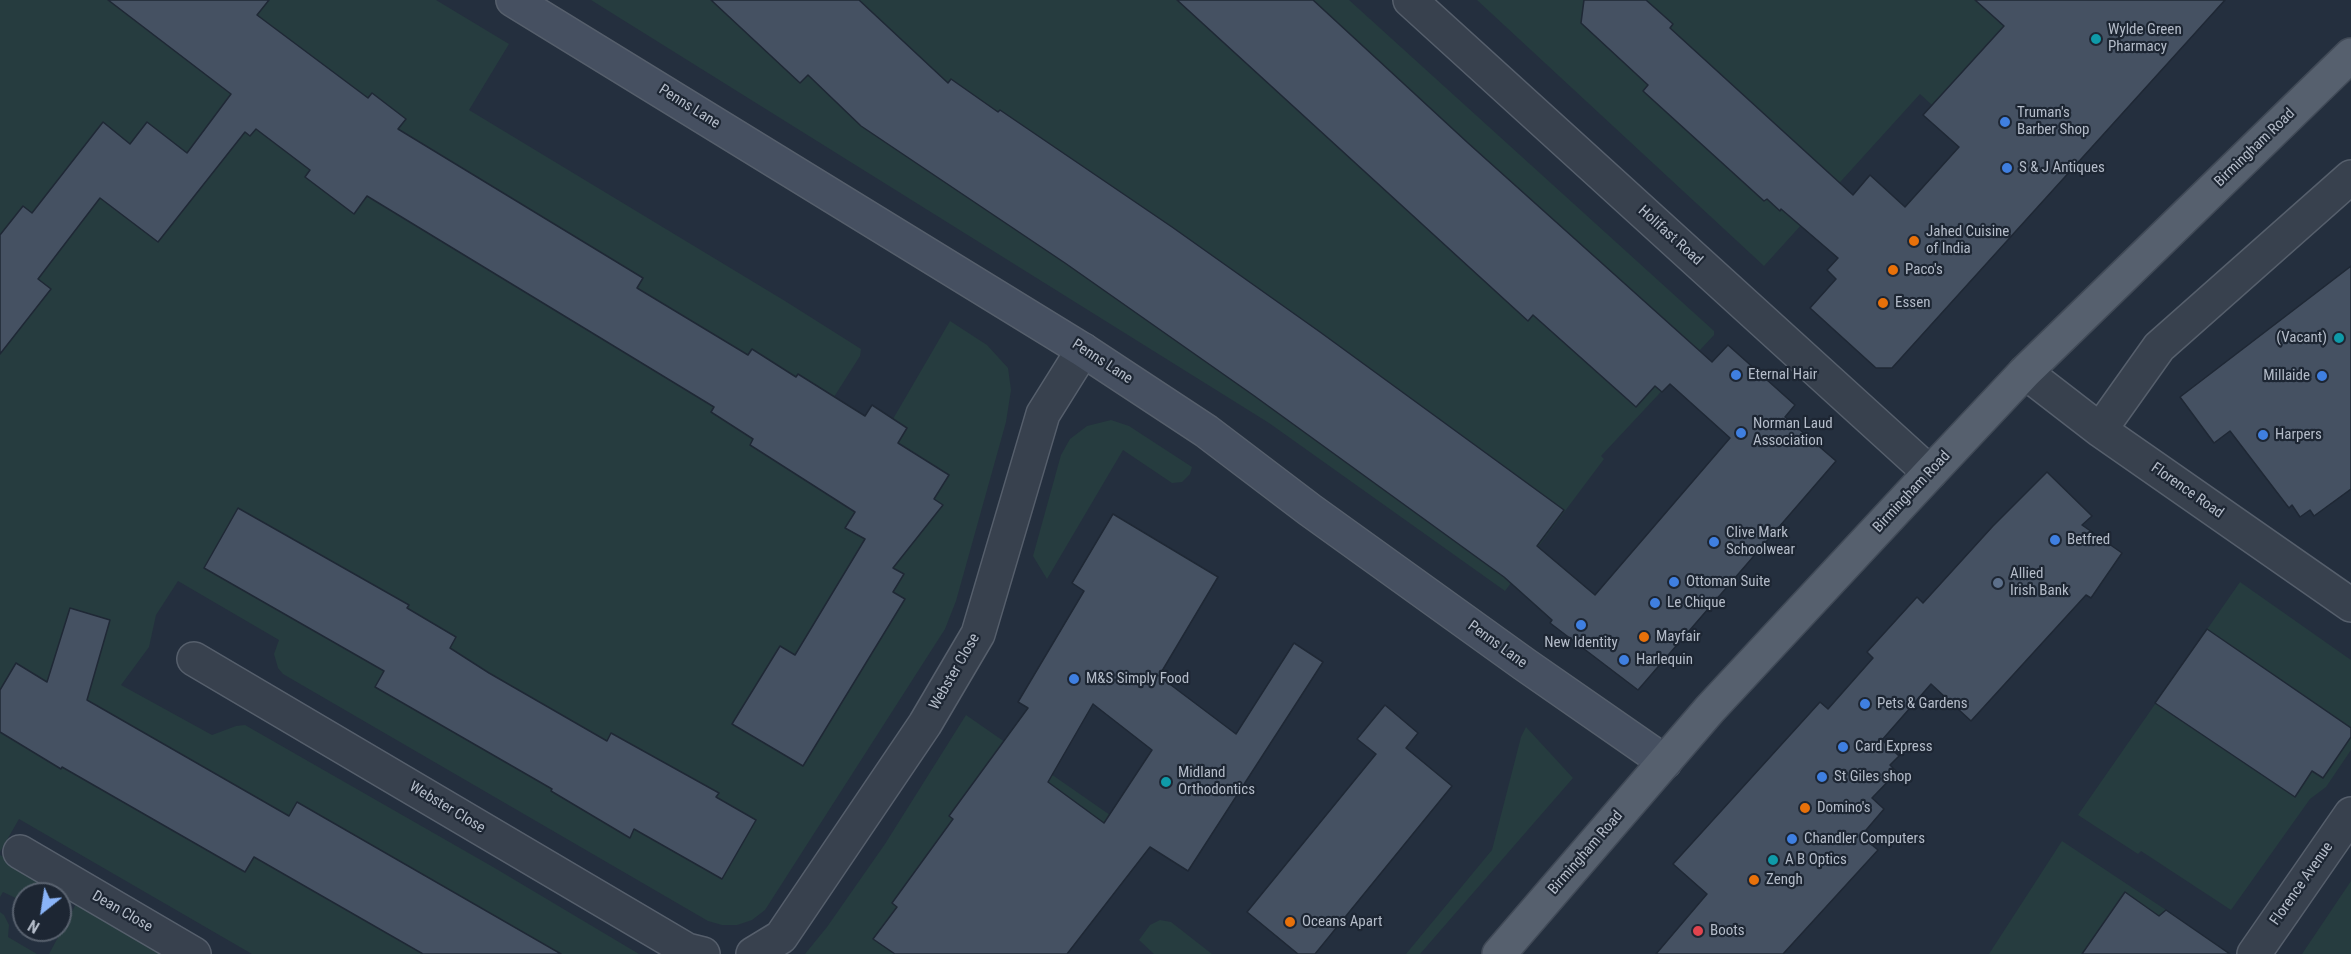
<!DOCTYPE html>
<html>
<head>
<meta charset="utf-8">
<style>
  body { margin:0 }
  #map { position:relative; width:2351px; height:954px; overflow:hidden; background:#242f3e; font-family:"Roboto Condensed",sans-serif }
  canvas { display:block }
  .north { position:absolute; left:12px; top:882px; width:60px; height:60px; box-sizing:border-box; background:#1d2633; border:2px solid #59626f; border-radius:50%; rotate:210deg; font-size:16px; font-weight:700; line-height:24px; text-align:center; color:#b4bcc9 }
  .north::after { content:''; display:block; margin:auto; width:21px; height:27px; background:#8ab4f8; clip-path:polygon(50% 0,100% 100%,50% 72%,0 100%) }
</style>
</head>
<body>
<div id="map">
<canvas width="2351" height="954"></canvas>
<div class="north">N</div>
</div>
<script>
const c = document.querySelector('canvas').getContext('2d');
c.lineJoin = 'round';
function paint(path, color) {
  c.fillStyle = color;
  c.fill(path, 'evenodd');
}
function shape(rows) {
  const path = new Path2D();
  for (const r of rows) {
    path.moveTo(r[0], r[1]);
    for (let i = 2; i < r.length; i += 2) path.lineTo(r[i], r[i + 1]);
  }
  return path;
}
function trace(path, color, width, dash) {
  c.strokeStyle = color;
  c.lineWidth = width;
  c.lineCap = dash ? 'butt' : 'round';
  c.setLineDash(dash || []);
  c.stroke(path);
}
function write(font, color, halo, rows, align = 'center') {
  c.font = font + ' "Roboto Condensed",sans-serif';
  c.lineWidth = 4.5;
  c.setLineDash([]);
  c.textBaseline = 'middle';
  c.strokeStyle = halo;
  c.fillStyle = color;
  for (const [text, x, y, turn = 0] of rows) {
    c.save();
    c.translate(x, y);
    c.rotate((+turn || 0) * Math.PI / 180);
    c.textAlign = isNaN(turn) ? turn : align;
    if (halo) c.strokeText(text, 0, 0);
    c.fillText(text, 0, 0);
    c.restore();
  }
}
const green = shape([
  [0,0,436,0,509,44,469,110,785,301,861,349,860,356,827,408,829,393,798,374,789,388,777,365,751,349,711,412,753,439,750,445,815,486,882,469,845,528,897,558,942,505,934,499,949,475,898,443,893,419,950,321,987,345,1008,368,1011,390,1006,422,956,601,945,629,765,910,752,920,737,925,722,925,708,921,283,674,278,668,274,654,279,640,178,581,156,615,149,647,121,685,212,735,236,726,245,725,493,867,639,954,252,954,19,819,0,852],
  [70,608,110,620,99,656,59,644],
  [591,0,1349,0,1714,331,1714,335,1601,456,1604,459,1505,591,1269,423],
  [1477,0,2010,0,1994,17,2005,27,1932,105,1920,94,1764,266],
  [1111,420,1129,426,1192,467,1190,474,1182,482,1172,483,1123,450,1047,579,1033,556,1061,455,1070,439,1087,426],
  [2240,582,2351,660,2351,750,2326,787,2310,799,2231,910,2141,851,2138,854,2078,815],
  [966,715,1110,815,1021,954,805,954,827,927,885,844],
  [1526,727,1573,778,1420,954,1406,954,1492,850,1521,737],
  [2062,841,2166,910,2229,954,1989,954],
  [0,855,42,879,41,889,38,894,24,894,24,902,3,892,0,897],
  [2351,881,2351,954,2302,954],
  [76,904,168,954,49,954],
  [0,912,4,915,9,925,8,937,37,954,0,954],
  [1160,920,1171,922,1212,954,1154,954,1139,940,1150,925]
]);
const building = shape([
  [108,0,269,0,257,15,368,98,372,93,406,119,398,129,643,278,637,288,748,355,752,349,796,377,798,374,865,416,872,405,907,428,898,443,949,475,934,499,943,505,893,568,904,574,893,592,905,599,803,766,732,724,780,646,795,655,865,539,845,528,855,512,750,445,753,439,711,412,714,407,367,196,354,214,305,177,310,170,256,129,250,136,245,132,158,242,100,198,38,279,51,289,0,354,0,235,23,206,32,213,103,122,130,144,147,122,187,153,231,94,108,0],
  [711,0,859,0,948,83,951,79,998,112,1000,110,1172,227,1320,332,1564,510,1537,546,1595,595,1730,438,1670,384,1662,392,1655,386,1636,407,1533,315,1528,321,1177,0,1313,0,1468,143,1712,362,1728,345,1795,405,1785,417,1836,461,1638,690,1550,623,1552,620,1504,577,1253,395,1065,263,861,126,808,75,800,83,711,0],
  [1584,0,1646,0,1673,24,1670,28,1853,195,1870,175,1905,207,1959,147,1923,115,2004,26,1975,0,2225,0,1892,368,1876,368,1810,308,1836,279,1827,270,1838,258,1781,209,1780,211,1767,199,1764,201,1643,91,1648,85,1581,23,1584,0],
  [2351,266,2351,489,2314,516,2310,510,2300,517,2292,505,2289,508,2230,431,2214,443,2180,397,2351,266],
  [2047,472,2092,516,2082,525,2122,553,2091,598,2086,595,1971,721,1931,684,1882,740,1899,756,1890,765,1897,772,1872,798,1884,809,1861,836,1878,850,1783,954,1656,954,1707,894,1673,864,1820,702,1828,709,1873,658,1867,652,1917,597,1923,603,1993,526,2047,472],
  [238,508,409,605,407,608,456,637,450,648,489,673,607,741,611,733,719,793,716,797,756,820,722,879,634,829,630,838,551,791,552,789,375,687,384,671,204,568,238,508],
  [1113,514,1218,577,1159,676,1236,734,1294,643,1323,662,1188,871,1150,847,1067,954,895,954,873,939,897,907,892,903,953,819,949,816,1028,708,1018,702,1084,591,1072,583,1113,514],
  [1093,704,1152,750,1104,823,1048,782,1093,704],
  [70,608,110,620,87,700,289,816,297,802,561,954,423,954,254,857,245,872,62,767,61,769,0,732,0,690,16,663,47,682,70,608],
  [2207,629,2351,728,2351,737,2323,778,2312,771,2295,797,2155,703,2207,629],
  [1385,705,1418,733,1406,748,1452,786,1315,954,1298,954,1247,912,1376,754,1357,739,1385,705],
  [2125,892,2159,916,2166,910,2230,954,2082,954,2125,892]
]);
const street = shape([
  [1410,0,1930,473],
  [2025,372,2100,430,2351,605],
  [2100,430,2159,347,2351,177],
  [194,659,687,950,703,954],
  [20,852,194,954],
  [753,954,781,937,925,724,978,634,1043,414,1083,350],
  [2254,954,2351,814]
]);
const secondary = shape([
  [513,0,1083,350,1206,431,1310,510,1524,664,1665,762]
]);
const primary = shape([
  [1499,954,1710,709,1930,473,2025,372,2351,55]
]);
const markers = [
  [2096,39,6,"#0f9aa8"],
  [2005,122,6,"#3f7fe0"],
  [2007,168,6,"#3f7fe0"],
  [1914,241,6,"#e8710a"],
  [1893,270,6,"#e8710a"],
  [1883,303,6,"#e8710a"],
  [2339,338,6,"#0f9aa8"],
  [1736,375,6,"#3f7fe0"],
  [2322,376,6,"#3f7fe0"],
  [1741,433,6,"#3f7fe0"],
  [2263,435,6,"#3f7fe0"],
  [2055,540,6,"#3f7fe0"],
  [1714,542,6,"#3f7fe0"],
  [1674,582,6,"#3f7fe0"],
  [1998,583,6,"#5c6f8a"],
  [1655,603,6,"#3f7fe0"],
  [1581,625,6,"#3f7fe0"],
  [1644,637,6,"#e8710a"],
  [1624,660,6,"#3f7fe0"],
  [1074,679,6,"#3f7fe0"],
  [1865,704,6,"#3f7fe0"],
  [1843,747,6,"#3f7fe0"],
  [1822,777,6,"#3f7fe0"],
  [1166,782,6,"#0f9aa8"],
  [1805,808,6,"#e8710a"],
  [1792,839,6,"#3f7fe0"],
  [1773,860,6,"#0f9aa8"],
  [1754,880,6,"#e8710a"],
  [1290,922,6,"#e8710a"],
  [1698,931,6,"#e0444e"]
];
const poiNames = [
  ["Wylde Green",2108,30],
  ["Pharmacy",2108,47],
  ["Truman's",2017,113],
  ["Barber Shop",2017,130],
  ["S & J Antiques",2019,168],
  ["Jahed Cuisine",1926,232],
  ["of India",1926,249],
  ["Paco's",1905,270],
  ["Essen",1895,303],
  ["(Vacant)",2327,338,"right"],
  ["Eternal Hair",1748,375],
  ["Millaide",2310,376,"right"],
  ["Norman Laud",1753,424],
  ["Association",1753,441],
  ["Harpers",2275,435],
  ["Clive Mark",1726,533],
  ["Schoolwear",1726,550],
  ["Betfred",2067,540],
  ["Allied",2010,574],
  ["Irish Bank",2010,591],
  ["Ottoman Suite",1686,582],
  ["Le Chique",1667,603],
  ["Mayfair",1656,637],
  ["New Identity",1581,643,"center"],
  ["Harlequin",1636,660],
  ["M&S Simply Food",1086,679],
  ["Pets & Gardens",1877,704],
  ["Card Express",1855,747],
  ["Midland",1178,773],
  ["Orthodontics",1178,790],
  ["St Giles shop",1834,777],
  ["Domino's",1817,808],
  ["Chandler Computers",1804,839],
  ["A B Optics",1785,860],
  ["Zengh",1766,880],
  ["Oceans Apart",1302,922],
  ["Boots",1710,931]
];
const streetNames = [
  ["Penns Lane",689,107,32],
  ["Birmingham Road",2255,148,-44],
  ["Holifast Road",1670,236,42],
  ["Penns Lane",1102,362,33],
  ["Florence Road",2187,491,35],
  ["Birmingham Road",1912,492,-47],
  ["Penns Lane",1497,645,36],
  ["Webster Close",955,672,-60],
  ["Webster Close",447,808,31],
  ["Birmingham Road",1586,853,-49],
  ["Florence Avenue",2302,884,-55],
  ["Dean Close",122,912,30]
];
paint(green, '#263c3f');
paint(building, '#455162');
trace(building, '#1f2835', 1.5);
trace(street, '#565f6c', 36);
trace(secondary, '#565f6c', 36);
trace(primary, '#414a57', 36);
trace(street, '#38414e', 33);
trace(secondary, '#465061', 33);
trace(primary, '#56606e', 33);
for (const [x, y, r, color] of markers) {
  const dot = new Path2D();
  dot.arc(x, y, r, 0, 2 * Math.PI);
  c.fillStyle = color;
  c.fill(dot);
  trace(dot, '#1d2633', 2);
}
write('15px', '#b4bcc9', '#1d2633', poiNames, 'left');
write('15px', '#b4bcc9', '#1d2633', streetNames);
</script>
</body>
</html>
